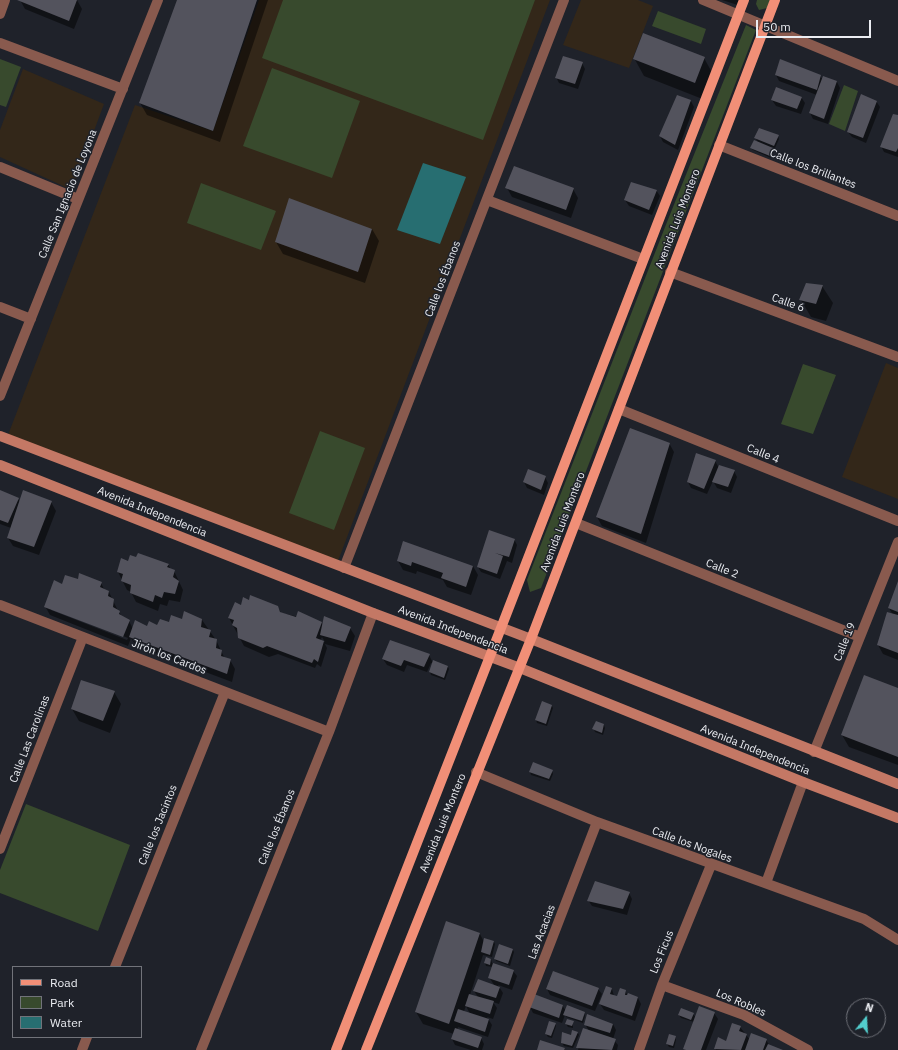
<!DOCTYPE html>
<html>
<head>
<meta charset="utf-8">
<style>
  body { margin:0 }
  #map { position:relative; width:898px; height:1050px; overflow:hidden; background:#1f222a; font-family:"IBM Plex Sans",sans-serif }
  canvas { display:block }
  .legend { position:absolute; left:12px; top:966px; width:130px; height:72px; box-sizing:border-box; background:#1f222a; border:1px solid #71737a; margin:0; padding:5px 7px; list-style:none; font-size:12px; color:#ebedf2 }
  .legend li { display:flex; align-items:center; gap:8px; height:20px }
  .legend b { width:20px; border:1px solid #71737a }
  .north { position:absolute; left:846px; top:998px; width:40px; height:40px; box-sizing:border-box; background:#1f222a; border:1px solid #71737a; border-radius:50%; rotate:18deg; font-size:11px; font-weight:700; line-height:16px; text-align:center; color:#ebedf2 }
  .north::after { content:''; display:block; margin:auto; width:14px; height:18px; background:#52cdcd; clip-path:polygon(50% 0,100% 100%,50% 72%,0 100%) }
  .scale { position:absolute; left:756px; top:20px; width:115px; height:18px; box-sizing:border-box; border:2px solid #ebedf2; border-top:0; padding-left:5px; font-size:12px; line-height:14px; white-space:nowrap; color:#ebedf2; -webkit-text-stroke:3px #1f222a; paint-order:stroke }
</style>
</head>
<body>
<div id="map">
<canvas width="898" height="1050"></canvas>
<ul class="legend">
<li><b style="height:5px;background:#f18f77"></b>Road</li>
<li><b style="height:11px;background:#384a2d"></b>Park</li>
<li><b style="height:11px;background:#276e71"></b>Water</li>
</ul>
<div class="north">N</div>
<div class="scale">50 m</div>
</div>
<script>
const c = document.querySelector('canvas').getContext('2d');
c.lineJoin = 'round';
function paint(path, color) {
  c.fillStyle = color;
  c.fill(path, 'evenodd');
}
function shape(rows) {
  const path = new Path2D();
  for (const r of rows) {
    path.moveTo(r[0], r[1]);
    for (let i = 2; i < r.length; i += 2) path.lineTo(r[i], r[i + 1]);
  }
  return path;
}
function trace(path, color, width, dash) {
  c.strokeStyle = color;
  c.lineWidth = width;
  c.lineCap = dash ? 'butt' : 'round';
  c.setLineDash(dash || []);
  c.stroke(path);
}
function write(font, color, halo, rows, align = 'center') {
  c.font = font + ' "IBM Plex Sans",sans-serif';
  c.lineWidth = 3;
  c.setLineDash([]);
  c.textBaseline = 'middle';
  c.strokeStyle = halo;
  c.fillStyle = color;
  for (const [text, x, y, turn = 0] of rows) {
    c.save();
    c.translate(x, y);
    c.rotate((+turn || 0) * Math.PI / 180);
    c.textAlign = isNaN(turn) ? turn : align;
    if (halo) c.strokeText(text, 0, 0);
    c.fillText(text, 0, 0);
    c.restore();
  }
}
const education = shape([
  [259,0,550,0,338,561,8,435,135,105,213,131],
  [581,0,638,0,653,6,629,68,563,45],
  [23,69,104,104,72,190,0,157,0,130],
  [886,363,898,368,898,499,842,477]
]);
const green = shape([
  [283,0,535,0,483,140,262,58],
  [757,0,770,0,767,8,759,10,756,4],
  [658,11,706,29,701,44,652,26],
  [746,25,756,30,541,588,530,592,527,580,667,222],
  [0,59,21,67,6,107,0,105],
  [272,68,360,101,332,178,243,146],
  [844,85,858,91,845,131,829,124],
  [201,183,276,211,261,250,187,223],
  [803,364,836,375,813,434,781,424],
  [320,431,365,448,334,530,289,513],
  [26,804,130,845,98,931,0,893,0,870]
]);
const water = shape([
  [423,163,466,177,440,244,397,230]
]);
const shadow = shape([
  [20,0,77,0,82,9,74,29,25,9],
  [178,0,268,0,220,142,147,115,140,103],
  [722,0,746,0,744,7],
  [634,58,704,58,714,76,705,100,644,76],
  [582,63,585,69,578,89,559,83,556,77],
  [776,75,820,76,823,80,824,77,837,82,840,88,828,124,813,119,810,113,817,95,779,81],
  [801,97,805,103,801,114,776,106,772,100],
  [691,101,694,107,678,150,663,142,660,136],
  [876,101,880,107,866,143,852,137,848,132],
  [898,116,898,157,884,152,881,146],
  [778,136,779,139,775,148,771,147,774,151,771,158,753,150,751,148,758,143,756,138],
  [507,188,573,189,578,198,571,218,512,197],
  [656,190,660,196,652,215,629,206,625,200],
  [372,229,379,241,365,283,283,254,276,242],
  [822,286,833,303,826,321,811,317,801,300],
  [669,443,674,452,646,543,602,526,597,517],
  [715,461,719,468,734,471,737,477,731,493,717,488,713,481,707,494,691,488,688,482],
  [545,477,548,483,544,495,527,488,524,482],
  [0,491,18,499,20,502,51,502,56,511,39,555,13,546,8,538,11,528,0,524],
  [490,532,514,539,517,545,512,563,507,561,500,579,481,572,478,567],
  [398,561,473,566,478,575,471,595,447,587,443,580,417,571,416,574,403,570],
  [129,562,168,564,171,570,174,571,183,590,180,602,169,600,167,606,160,604,158,611,136,602,131,592,127,590,118,572],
  [78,580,101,583,105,591,109,592,118,611,123,618,129,621,133,629,183,621,202,620,216,640,225,659,230,660,235,669,232,682,136,646,131,638,128,646,50,615,45,606,63,585],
  [51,608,128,638,127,640,51,610],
  [898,583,898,660,883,654,878,645,888,613,893,615,889,608],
  [249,601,277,606,281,613,322,622,323,625,350,628,355,636,350,651,325,644,327,648,321,667,317,664,315,668,278,654,269,657,244,646,229,618],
  [322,637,325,642,320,641],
  [429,655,432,661,448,667,449,669,445,680,431,675,430,672,433,663,431,663,427,672,407,665,404,672,387,665,383,659],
  [898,689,898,765,849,747,842,735],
  [114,692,121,704,110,733,79,721,72,709],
  [552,706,553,708,547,726,537,723,536,720],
  [596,723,604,725,605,728,603,735,595,732,594,729],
  [552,771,553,774,550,781,531,775,530,772],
  [629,893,632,899,627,915,592,906,588,900],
  [447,922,480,934,484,942,494,942,495,944,492,957,483,955,470,995,478,997,474,991,494,985,489,977,493,967,486,966,485,963,491,959,492,963,513,971,517,976,512,990,498,985,503,993,499,1004,493,1002,497,1008,493,1019,487,1017,492,1025,488,1037,458,1027,457,1030,481,1038,484,1044,482,1050,471,1050,455,1045,452,1039,454,1034,423,1024,416,1012],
  [466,1006,470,1014,464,1011],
  [513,950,514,952,510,966,496,961,495,959],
  [547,989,598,989,602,994,595,1011,550,995],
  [612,989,614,996,618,997,625,991,627,994,638,998,641,1004,635,1021,604,1010,600,1004],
  [562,1005,566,1011,584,1013,585,1016,583,1023,566,1017,565,1015,562,1023,533,1013,530,1007],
  [714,1013,718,1019,706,1050,685,1050,694,1022,681,1018,679,1015,693,1014,696,1018],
  [573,1022,573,1028,568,1027,566,1024],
  [555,1024,556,1026,552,1038,548,1037,546,1034],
  [585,1024,613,1024,616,1030,613,1039,618,1045,617,1050,578,1050,584,1029,589,1031],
  [740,1027,750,1040,766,1040,770,1046,780,1050,716,1050,715,1048,726,1042],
  [578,1033,579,1035,573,1048,564,1046,562,1043],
  [675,1037,676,1040,674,1048,669,1047,667,1044]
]);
const building = shape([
  [17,0,77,0,69,21],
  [177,0,257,0,213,131,139,103],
  [643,33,705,57,695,83,633,59],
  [563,56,583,62,575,84,555,78],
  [780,59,821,75,817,90,775,75],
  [823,76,837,81,824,119,809,113],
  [776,87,802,97,797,109,771,100],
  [861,94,877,101,863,138,847,132],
  [677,95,691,100,675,145,659,136],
  [893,114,898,115,898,148,896,152,880,147],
  [759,128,779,135,774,146,754,138],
  [754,140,773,148,770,156,750,148],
  [514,166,574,188,566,210,505,188],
  [631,182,657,190,649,210,624,200],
  [289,198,372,229,358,272,275,242],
  [806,283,823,285,816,304,799,300],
  [630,428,670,443,641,534,596,517],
  [696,453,716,460,704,489,687,482],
  [719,465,735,470,728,487,712,482],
  [528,469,546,476,541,490,523,482],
  [0,490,19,498,8,523,0,520],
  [23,490,52,501,34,547,7,538],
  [489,530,515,539,509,557,495,553,503,556,497,574,477,567],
  [403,541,473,566,466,587,441,578,443,573,412,562,411,566,397,561],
  [138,553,169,564,167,567,175,570,173,577,179,581,175,594,164,592,162,598,155,595,153,602,130,593,131,585,121,581,123,574,117,572,121,558,128,561,130,555,136,557],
  [79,573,102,582,100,587,109,591,108,596,114,599,113,607,120,611,119,614,130,620,123,637,44,607,54,580,62,584,65,575,78,579],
  [898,581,898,612,888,608],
  [250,595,278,606,280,612,296,617,298,611,322,622,316,638,324,641,318,662,314,659,312,663,267,646,263,648,238,638,237,628,232,625,234,620,228,618,235,602,241,605,243,597,249,600],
  [184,611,202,619,201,627,211,630,209,637,217,639,216,648,222,650,221,656,231,659,227,674,129,637,135,620,147,626,149,621,157,625,160,619,169,622,171,615,182,619],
  [887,612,898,615,898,653,877,645],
  [324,616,351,627,345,642,320,635],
  [390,640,430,654,424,667,404,660,401,666,382,659],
  [433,660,448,666,444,678,429,672],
  [864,675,898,688,898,757,841,735],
  [81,680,115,691,103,721,71,709],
  [542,701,552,705,546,724,535,720],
  [596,721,604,724,602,733,592,729],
  [533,762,553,770,549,779,529,772],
  [595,881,630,892,623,909,587,901],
  [446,921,480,933,449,1024,415,1012],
  [484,938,494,941,490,955,481,952],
  [499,944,513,949,508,964,494,959],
  [486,957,491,959,490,965,484,963],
  [493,963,514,970,509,985,488,978],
  [553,971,599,988,592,1006,546,989],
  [478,979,500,987,496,998,473,991],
  [606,986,612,988,610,994,617,996,620,988,626,990,625,995,627,995,628,993,638,997,632,1016,599,1004],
  [469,994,494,1001,490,1014,465,1006],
  [534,994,563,1005,559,1018,529,1007],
  [567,1005,585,1012,582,1021,563,1015],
  [699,1006,715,1012,701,1050,686,1050,683,1049],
  [681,1008,694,1013,691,1020,678,1015],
  [458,1009,489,1019,485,1032,454,1021],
  [587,1014,613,1024,610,1033,584,1025],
  [567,1019,574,1021,572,1026,565,1024],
  [549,1021,556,1023,551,1036,545,1034],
  [732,1023,741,1026,739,1031,747,1034,741,1050,714,1049,718,1037,726,1041],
  [455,1028,482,1037,478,1048,451,1039],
  [583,1028,616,1039,612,1050,576,1048],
  [572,1030,578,1032,572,1046,561,1043,562,1032,571,1035],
  [751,1033,767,1039,763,1050,745,1050],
  [669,1034,676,1036,673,1046,666,1044],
  [540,1040,565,1048,564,1050,537,1050],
  [768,1044,783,1050,765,1050]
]);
const street = shape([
  [703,0,898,81],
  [0,14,5,0],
  [0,43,123,89],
  [719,145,898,216],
  [0,167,78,199],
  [487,200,643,259],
  [670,272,898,357],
  [0,307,31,319],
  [0,396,158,0],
  [619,409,898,521],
  [576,523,860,637],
  [344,568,564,0],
  [0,605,329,732],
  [814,752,898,542],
  [476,772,597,822,864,919,898,940],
  [0,849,83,637],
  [766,883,803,782],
  [115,967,225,692],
  [662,985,744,1015,808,1050],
  [82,1050,87,1037],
  [201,1050,329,732,373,613],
  [509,1050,597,822],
  [639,1050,662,985,711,865]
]);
const secondary = shape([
  [0,436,531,639,898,784],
  [0,465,373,613,520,668,803,782,898,818]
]);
const primary = shape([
  [336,1050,501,628,744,0],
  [366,1050,531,639,775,0]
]);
const streetNames = [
  ["Calle los Brillantes",813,169,21],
  ["Calle San Ignacio de Loyona",68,194,-68],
  ["Avenida Luis Montero",678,219,-69],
  ["Calle los Ébanos",443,279,-69],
  ["Calle 6",788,303,20],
  ["Calle 4",763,454,22],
  ["Avenida Independencia",152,512,22],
  ["Avenida Luis Montero",563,522,-69],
  ["Calle 2",722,569,22],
  ["Avenida Independencia",453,630,21],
  ["Calle 19",845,642,-68],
  ["Jirón los Cardos",169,657,21],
  ["Calle Las Carolinas",30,739,-69],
  ["Avenida Independencia",755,750,22],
  ["Avenida Luis Montero",443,823,-68],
  ["Calle los Jacintos",158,825,-68],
  ["Calle los Ébanos",277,827,-68],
  ["Calle los Nogales",692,845,20],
  ["Las Acacias",542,932,-69],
  ["Los Ficus",662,952,-68],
  ["Los Robles",741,1003,23]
];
paint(education, '#332719');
paint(green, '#384a2d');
paint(water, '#276e71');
paint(shadow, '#0007');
paint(building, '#53535d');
trace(street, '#895a4e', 10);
trace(secondary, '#c47865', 10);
trace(primary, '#f18f77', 10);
write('11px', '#ebedf2', '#1f222a', streetNames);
</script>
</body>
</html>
